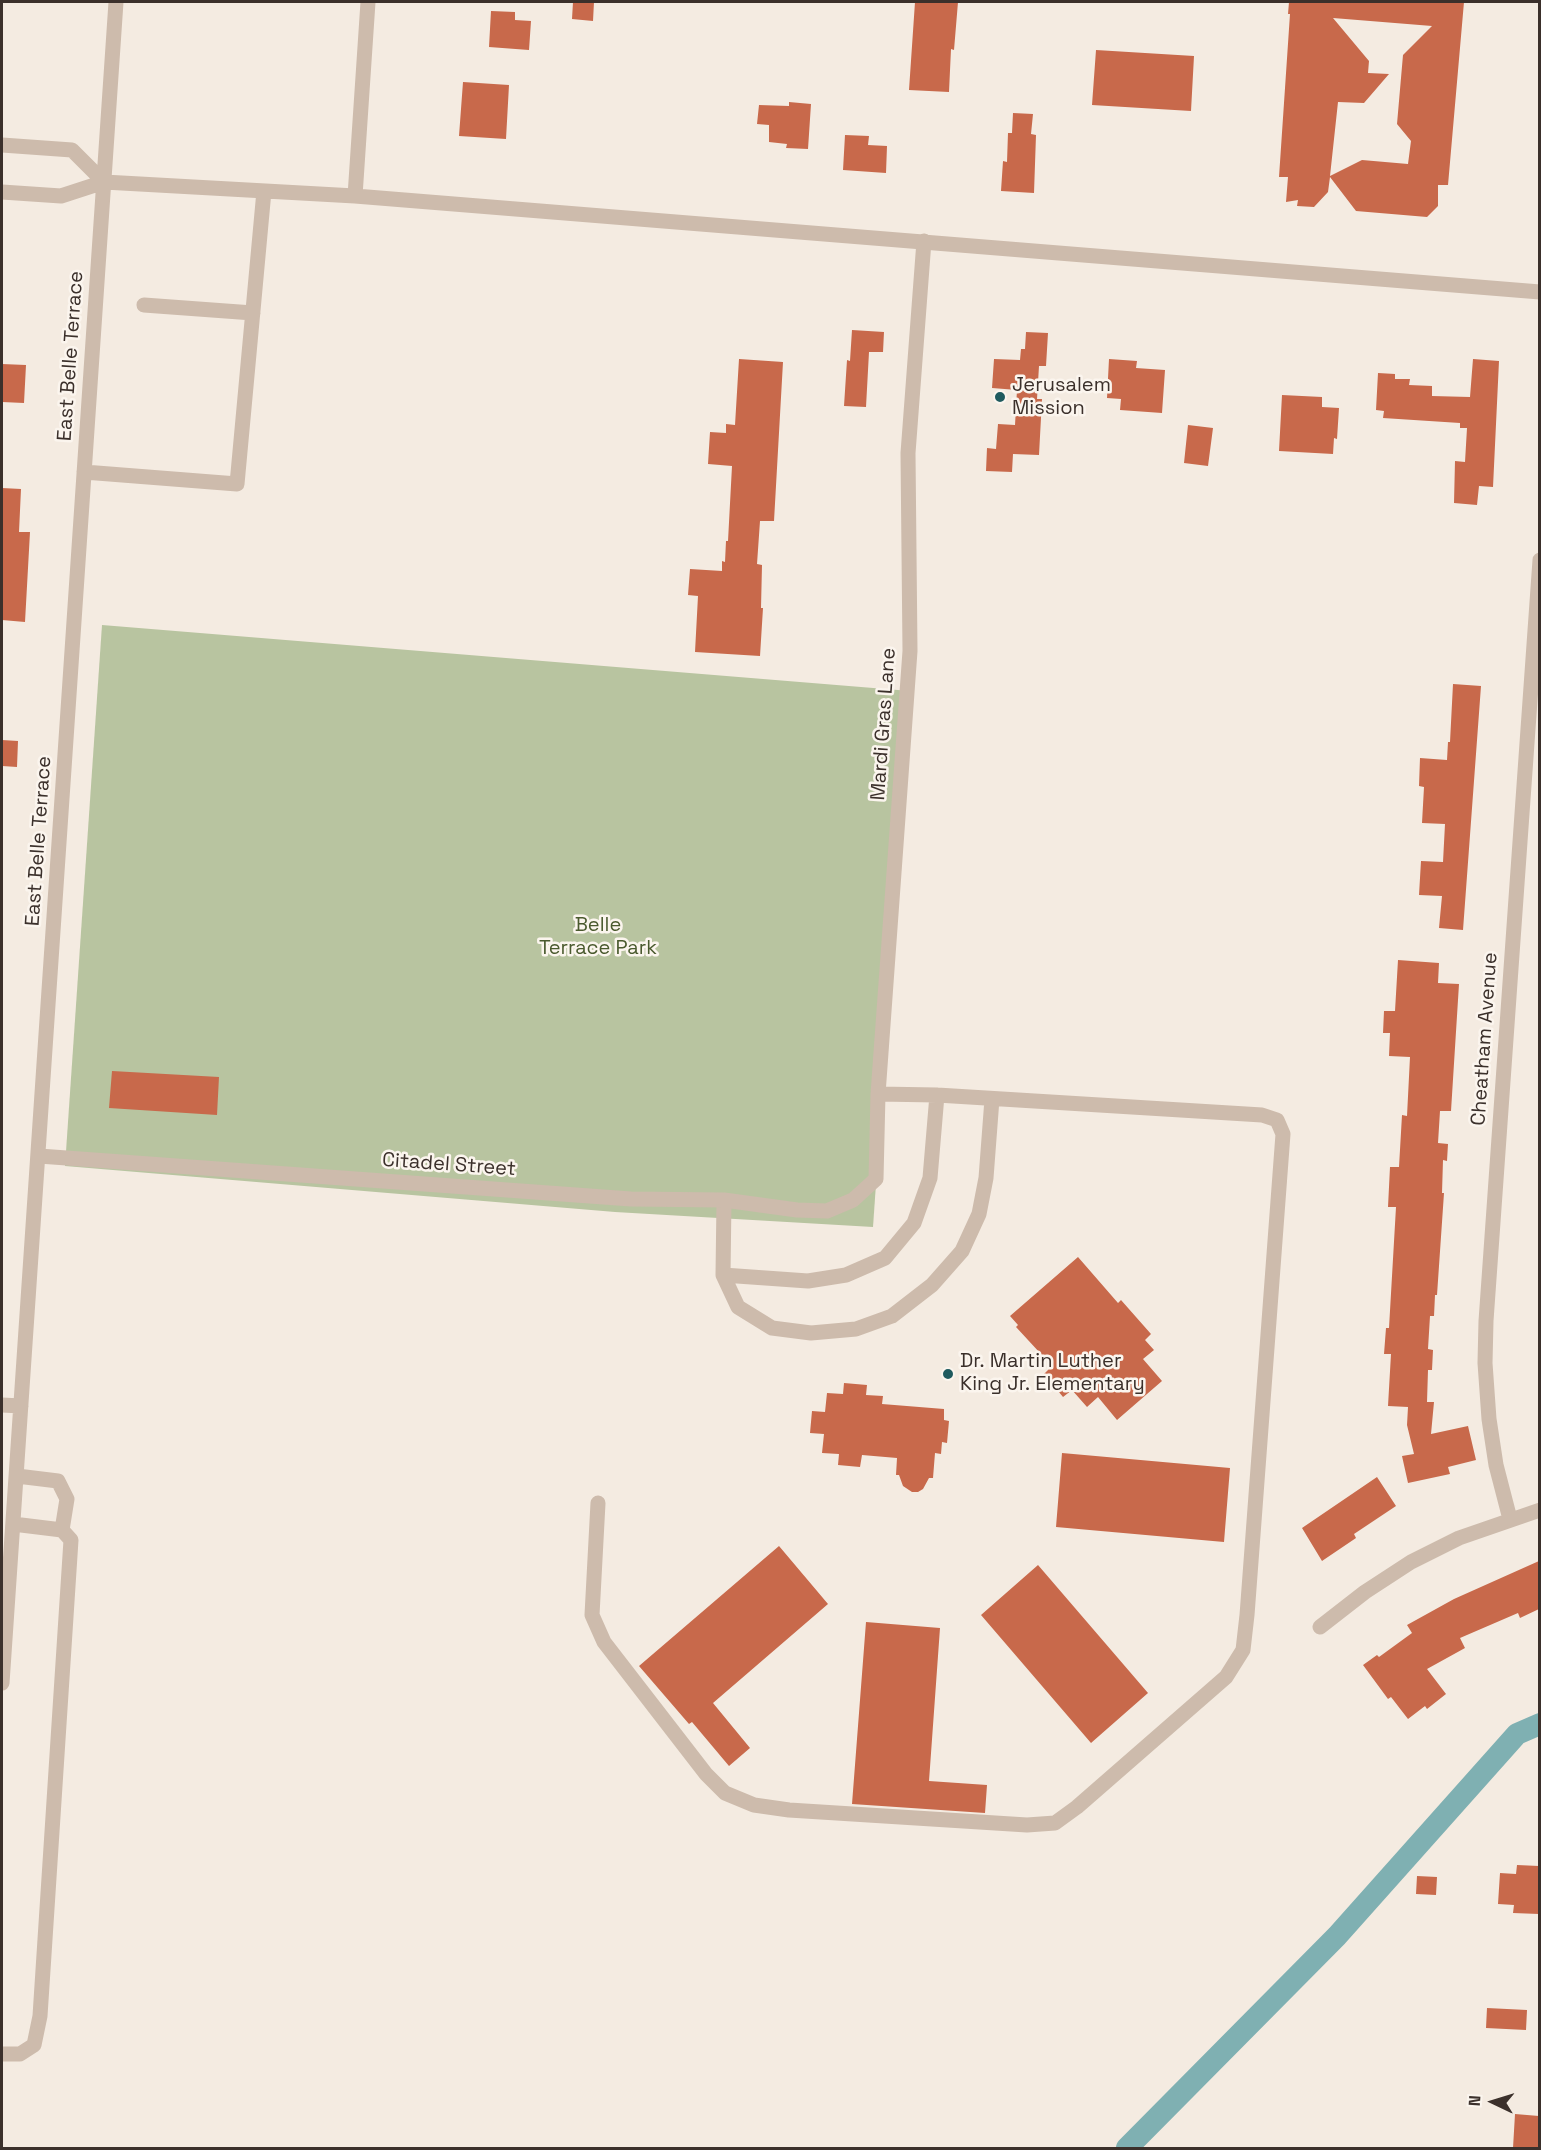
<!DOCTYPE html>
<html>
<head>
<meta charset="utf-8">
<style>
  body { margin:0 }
  #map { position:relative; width:1541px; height:2150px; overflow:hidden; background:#f4ebe1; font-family:"Space Grotesk",sans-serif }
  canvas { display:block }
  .frame { position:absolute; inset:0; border:3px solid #3b302b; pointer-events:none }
  .north { position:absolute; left:1463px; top:2072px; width:60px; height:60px; -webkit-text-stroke:4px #fbf5ee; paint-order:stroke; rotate:274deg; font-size:16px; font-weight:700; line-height:24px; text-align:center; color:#3b302b }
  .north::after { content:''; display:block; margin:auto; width:21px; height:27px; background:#3b302b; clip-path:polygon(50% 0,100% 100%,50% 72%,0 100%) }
</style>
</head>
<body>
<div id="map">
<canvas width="1541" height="2150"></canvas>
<div class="frame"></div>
<div class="north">N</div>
</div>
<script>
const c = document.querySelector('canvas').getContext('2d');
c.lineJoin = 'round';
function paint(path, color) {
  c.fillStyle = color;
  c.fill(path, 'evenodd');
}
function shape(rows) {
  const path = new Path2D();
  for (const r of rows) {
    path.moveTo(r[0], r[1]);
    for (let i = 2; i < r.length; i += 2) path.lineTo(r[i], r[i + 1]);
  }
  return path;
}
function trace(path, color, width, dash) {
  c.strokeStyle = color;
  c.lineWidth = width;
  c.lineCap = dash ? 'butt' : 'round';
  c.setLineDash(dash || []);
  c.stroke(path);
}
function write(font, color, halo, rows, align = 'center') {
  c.font = font + ' "Space Grotesk",sans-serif';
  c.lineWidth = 5;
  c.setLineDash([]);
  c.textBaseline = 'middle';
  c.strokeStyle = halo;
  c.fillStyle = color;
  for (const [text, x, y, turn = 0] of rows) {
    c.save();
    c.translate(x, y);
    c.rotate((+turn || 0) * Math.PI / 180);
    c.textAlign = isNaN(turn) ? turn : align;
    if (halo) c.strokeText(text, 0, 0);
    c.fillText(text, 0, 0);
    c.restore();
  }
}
const green = shape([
  [102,625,910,691,873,1227,615,1212,65,1166]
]);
const canal = shape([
  [1127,2148,1337,1936,1517,1734,1540,1724]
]);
const building = shape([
  [573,2,594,2,593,21,572,19],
  [915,2,958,2,954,50,951,49,949,92,909,90],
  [1289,2,1464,2,1448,185,1438,185,1438,206,1427,217,1356,211,1330,177,1328,192,1314,207,1297,206,1298,200,1286,202,1288,177,1279,177,1290,14,1288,14],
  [1333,18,1432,26,1403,55,1397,124,1411,141,1408,164,1362,160,1330,176,1338,102,1364,103,1389,74,1368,73,1369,61],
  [491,11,515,12,515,20,531,21,529,50,489,47],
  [1096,50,1194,56,1191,111,1092,105],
  [463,82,509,85,506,139,459,136],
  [789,102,811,104,808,149,786,148,787,144,769,142,769,125,757,124,759,105,789,106],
  [1013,113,1033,114,1031,134,1036,135,1034,193,1001,191,1003,161,1007,162,1008,133,1012,133],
  [845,135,869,136,868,145,887,146,886,173,843,170],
  [852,330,884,332,883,352,869,352,866,407,844,406,847,360,850,361],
  [1026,332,1048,333,1046,366,1039,366,1037,399,1042,399,1039,455,1013,454,1012,472,986,471,987,448,996,449,998,424,1015,425,1017,390,992,388,994,359,1020,360,1021,349,1025,349],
  [739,359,783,362,774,521,760,521,757,564,762,565,761,608,763,608,760,656,695,652,698,596,688,595,690,569,722,571,722,561,725,562,726,541,728,541,732,466,708,464,710,432,726,433,726,424,735,425],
  [1109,359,1137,361,1136,368,1165,370,1162,413,1120,410,1121,399,1107,398],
  [1473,359,1499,361,1493,487,1479,486,1477,505,1454,503,1455,461,1465,462,1467,428,1460,428,1460,423,1383,418,1384,411,1376,410,1378,373,1395,374,1395,379,1410,379,1409,385,1432,386,1432,396,1470,397],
  [2,364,26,365,24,403,2,402],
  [1282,395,1322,397,1322,407,1339,408,1337,439,1334,438,1333,454,1279,451],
  [1188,425,1213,428,1208,466,1184,463],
  [2,488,21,489,19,532,30,532,25,622,2,620],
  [1453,684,1481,686,1463,930,1439,928,1442,896,1419,895,1421,861,1443,862,1445,824,1422,823,1424,787,1419,786,1420,758,1447,760,1448,742,1450,742],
  [2,740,18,741,17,767,2,766],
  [1398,960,1439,963,1438,983,1459,984,1451,1111,1440,1111,1438,1143,1448,1144,1447,1161,1443,1160,1442,1193,1444,1193,1437,1295,1435,1295,1434,1316,1430,1316,1428,1349,1433,1350,1432,1370,1428,1370,1427,1402,1434,1402,1431,1434,1468,1426,1476,1460,1448,1467,1450,1474,1408,1483,1402,1456,1414,1454,1407,1425,1408,1407,1388,1406,1391,1354,1384,1354,1386,1328,1389,1328,1396,1207,1388,1207,1390,1167,1399,1167,1402,1115,1407,1116,1410,1057,1389,1056,1390,1033,1383,1033,1384,1011,1395,1011],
  [112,1071,219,1077,217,1115,109,1108],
  [1078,1257,1118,1303,1121,1300,1151,1334,1145,1340,1154,1350,1143,1359,1162,1381,1117,1420,1098,1397,1087,1407,1072,1390,1063,1397,1044,1374,1052,1366,1016,1327,1018,1325,1010,1316],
  [844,1383,867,1385,866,1395,883,1396,882,1404,944,1409,944,1420,949,1421,947,1443,942,1442,941,1454,935,1453,933,1478,929,1478,923,1489,918,1492,912,1492,903,1486,899,1475,896,1475,897,1458,862,1455,860,1467,838,1465,839,1454,822,1453,824,1434,810,1433,812,1411,825,1412,827,1393,843,1394],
  [1062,1453,1230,1468,1224,1542,1056,1527],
  [1377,1477,1396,1506,1354,1534,1356,1538,1322,1561,1302,1528],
  [779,1546,828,1604,713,1703,750,1748,729,1766,692,1722,689,1724,639,1666],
  [1539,1561,1539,1609,1520,1618,1518,1613,1460,1638,1465,1648,1427,1669,1446,1694,1427,1709,1425,1706,1408,1719,1391,1697,1388,1699,1363,1665,1377,1655,1379,1657,1412,1633,1407,1625,1454,1599],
  [1038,1565,1148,1693,1091,1743,981,1615],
  [866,1622,940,1628,929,1781,987,1785,985,1813,852,1804],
  [1517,1865,1539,1866,1539,1914,1513,1913,1514,1905,1498,1904,1500,1873,1516,1874],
  [1417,1876,1437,1877,1436,1895,1416,1894],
  [1487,2008,1527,2010,1526,2030,1486,2028],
  [1515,2114,1539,2116,1539,2148,1513,2148]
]);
const minor = shape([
  [2,145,72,150,104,182],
  [2,192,61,196,104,182,355,196,1540,292],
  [355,196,368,2],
  [144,305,253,313],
  [84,472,237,484,264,191],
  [39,1156,631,1199,724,1200,797,1210,827,1211,853,1200,876,1179,878,1094,910,651,908,453,924,241],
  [724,1200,723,1275,738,1307,772,1328,811,1333,856,1329,892,1316,932,1285,962,1251,979,1214,986,1178,992,1099],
  [723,1275,808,1281,846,1275,885,1258,914,1223,930,1178,937,1095],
  [2,1405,21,1406],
  [17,1476,58,1481,67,1499,62,1530],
  [598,1503,592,1615,604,1642,706,1774,725,1793,754,1805,789,1810,1027,1825,1055,1823,1077,1807,1226,1677,1243,1650,1247,1615,1283,1134,1277,1120,1262,1115,937,1095,878,1094],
  [1510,1519,1496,1465,1489,1419,1485,1363,1486,1321,1540,560],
  [1320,1627,1365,1592,1411,1562,1459,1538,1540,1510],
  [2,1683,116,2],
  [2,2054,20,2054,34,2045,40,2016,71,1540,62,1530,13,1524]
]);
const markers = [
  [1000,397,6,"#1f5a5e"],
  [948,1374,6,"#1f5a5e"]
];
const streetNames = [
  ["East Belle Terrace",71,356,-86],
  ["Mardi Gras Lane",884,724,-86],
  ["East Belle Terrace",39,841,-86],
  ["Cheatham Avenue",1485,1039,-86],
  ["Citadel Street",449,1165,4]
];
const poiNames = [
  ["Jerusalem",1012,386],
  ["Mission",1012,409],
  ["Dr. Martin Luther",960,1362],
  ["King Jr. Elementary",960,1385]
];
const parkNames = [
  ["Belle",598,926],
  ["Terrace Park",598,949]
];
paint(green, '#b8c4a0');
trace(canal, '#7fb0b2', 22);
paint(building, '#c8694b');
trace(minor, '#cdbbac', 15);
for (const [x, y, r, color] of markers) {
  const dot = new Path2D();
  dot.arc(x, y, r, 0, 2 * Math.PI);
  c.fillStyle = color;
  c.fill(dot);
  trace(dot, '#fbf5ee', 2);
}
write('20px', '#3b302b', '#fbf5ee', streetNames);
write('20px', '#3b302b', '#fbf5ee', poiNames, 'left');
write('20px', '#4a5a2e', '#fbf5ee', parkNames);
</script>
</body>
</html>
